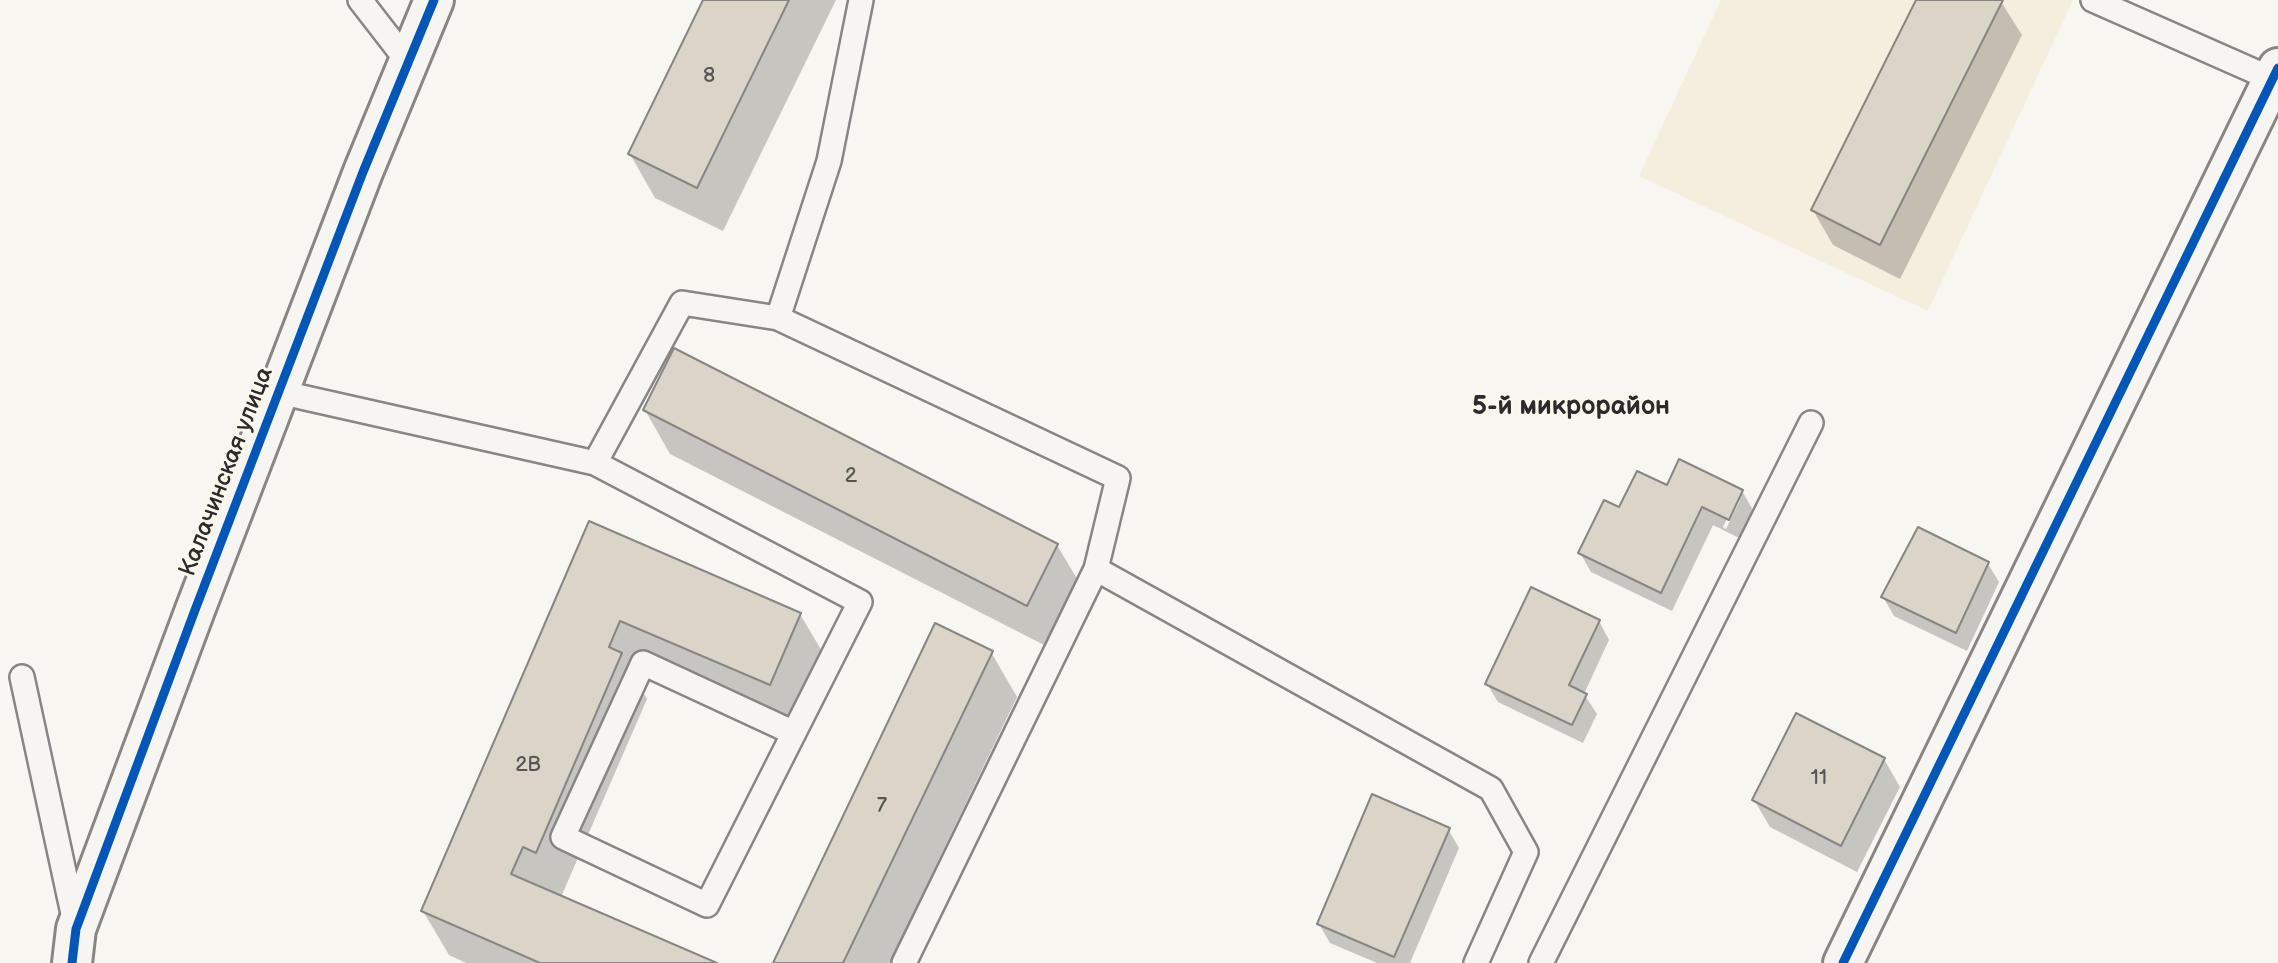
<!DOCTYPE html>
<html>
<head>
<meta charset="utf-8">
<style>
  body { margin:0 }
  canvas { display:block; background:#f8f6f0 }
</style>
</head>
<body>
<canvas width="2278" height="963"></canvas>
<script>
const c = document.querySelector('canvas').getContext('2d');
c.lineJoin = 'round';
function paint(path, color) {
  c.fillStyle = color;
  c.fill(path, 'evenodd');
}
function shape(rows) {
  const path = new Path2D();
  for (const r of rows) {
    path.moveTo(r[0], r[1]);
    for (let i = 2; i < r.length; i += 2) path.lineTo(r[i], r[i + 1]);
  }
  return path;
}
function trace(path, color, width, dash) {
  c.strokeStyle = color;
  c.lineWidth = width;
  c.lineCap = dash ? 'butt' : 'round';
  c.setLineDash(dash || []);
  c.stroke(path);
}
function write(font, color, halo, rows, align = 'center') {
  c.font = font + ' "Balsamiq Sans",sans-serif';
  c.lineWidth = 6;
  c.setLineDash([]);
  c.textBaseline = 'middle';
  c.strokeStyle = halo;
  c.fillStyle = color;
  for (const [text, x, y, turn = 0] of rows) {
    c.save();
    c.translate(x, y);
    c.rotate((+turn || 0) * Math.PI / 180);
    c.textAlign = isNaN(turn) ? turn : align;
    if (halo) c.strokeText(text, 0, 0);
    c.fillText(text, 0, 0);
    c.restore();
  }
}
const built = shape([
  [1721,0,2073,0,1928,311,1639,176]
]);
const shadow = shape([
  [705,0,836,0,723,231,655,198,630,154],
  [1918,0,2000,0,2022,35,1900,279,1833,245,1813,210],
  [645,410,1057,545,1083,589,1052,649,670,454],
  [1742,491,1753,510,1739,538,1713,525,1672,611,1591,572,1580,553,1620,510],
  [1736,500,1740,500,1726,529,1723,527],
  [590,523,800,614,826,658,795,729,645,664,637,682,647,699,561,897,713,963,466,963,449,955,423,911],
  [1988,564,1999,582,1967,651,1894,616,1883,597],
  [1599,621,1609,640,1584,694,1597,714,1583,743,1498,702,1487,684],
  [991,652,1017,697,889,963,774,963],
  [1884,759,1900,787,1857,872,1770,827,1754,800],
  [1448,829,1459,848,1410,963,1377,963,1330,943,1319,924]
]);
const building = shape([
  [703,0,789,0,697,188,628,154,703,0],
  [1916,0,2003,0,1880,245,1811,210,1916,0],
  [674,348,1058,544,1027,606,643,410,674,348],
  [1679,459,1743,490,1729,520,1702,507,1661,593,1578,553,1604,500,1619,507,1637,471,1667,485,1679,459],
  [589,521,801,613,770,685,620,621,609,647,622,653,536,853,523,847,511,874,717,963,540,963,421,911,589,521],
  [1918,527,1989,562,1956,633,1881,597,1918,527],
  [1531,587,1600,620,1569,685,1587,694,1572,725,1485,684,1531,587],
  [935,623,993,651,843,963,773,963,935,623],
  [1796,713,1885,758,1841,846,1752,800,1796,713],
  [1372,794,1450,828,1394,957,1317,924,1372,794]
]);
const service = shape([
  [360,0,408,62],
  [861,0,829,161,778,318,1118,478,1096,569,904,963],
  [2093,0,2272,79],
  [279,392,595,463,860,602,707,905,563,837,643,663,794,733],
  [595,463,682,303,778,318],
  [1096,569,1491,789,1526,852,1476,963],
  [22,677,75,923],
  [1541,963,1811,423]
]);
const minor = shape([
  [72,963,76,929,195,610,363,172,434,0],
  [1843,963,2278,68]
]);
const cycleway = shape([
  [72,963,76,929,195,610,363,172,434,0],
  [1843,963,2278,68]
]);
const numberNames = [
  ["8",709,77],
  ["2",851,477],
  ["2В",528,766],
  ["11",1819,779],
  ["7",882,807]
];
const streetNames = [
  ["Калачинская улица",227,472,-69]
];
const neighbourhoodNames = [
  ["5-й микрорайон",1571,407]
];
paint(built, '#f5edde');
paint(shadow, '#0003');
paint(building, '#dbd4c8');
trace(building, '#878684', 2);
trace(service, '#878684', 28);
trace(minor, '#878684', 44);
trace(service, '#f6f5f1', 23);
trace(minor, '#f6f5f1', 38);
trace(cycleway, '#0057b8', 9);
write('21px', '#575552', null, numberNames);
write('24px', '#2b2b2b', '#fbf7ec', streetNames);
write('bold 26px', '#2b2b2b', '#fbf7ec', neighbourhoodNames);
</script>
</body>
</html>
